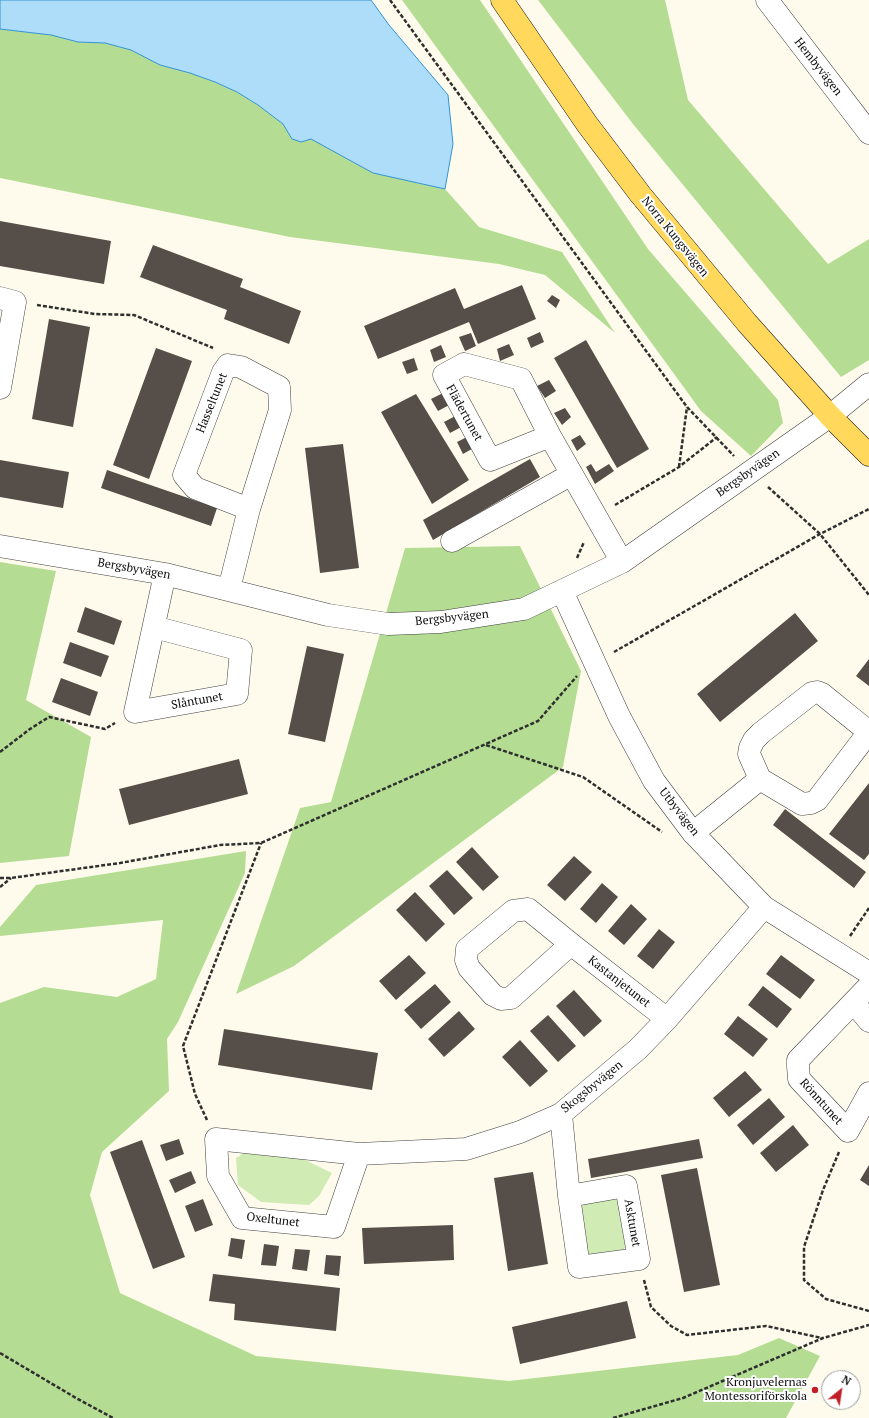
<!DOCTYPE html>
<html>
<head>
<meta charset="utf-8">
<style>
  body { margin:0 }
  #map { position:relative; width:869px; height:1418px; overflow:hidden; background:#fffbec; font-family:"PT Serif",serif }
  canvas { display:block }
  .north { position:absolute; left:821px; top:1370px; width:40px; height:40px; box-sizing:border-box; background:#fff; border:1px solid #9e9e9e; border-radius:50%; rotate:30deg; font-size:11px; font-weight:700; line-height:16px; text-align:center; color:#0d0d0d }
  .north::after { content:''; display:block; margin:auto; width:14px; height:18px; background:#c31e25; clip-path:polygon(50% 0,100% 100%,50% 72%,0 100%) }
</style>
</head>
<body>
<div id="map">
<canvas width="869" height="1418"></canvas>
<div class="north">N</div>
</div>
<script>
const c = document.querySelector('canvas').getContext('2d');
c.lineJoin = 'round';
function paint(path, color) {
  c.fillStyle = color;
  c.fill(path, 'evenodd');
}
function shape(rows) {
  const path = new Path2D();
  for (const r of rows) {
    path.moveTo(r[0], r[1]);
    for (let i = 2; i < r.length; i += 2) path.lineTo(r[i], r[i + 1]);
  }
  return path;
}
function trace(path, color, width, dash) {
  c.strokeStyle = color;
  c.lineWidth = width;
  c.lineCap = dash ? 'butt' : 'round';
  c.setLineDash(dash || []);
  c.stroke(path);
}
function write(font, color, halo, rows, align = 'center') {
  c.font = font + ' "PT Serif",serif';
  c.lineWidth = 4;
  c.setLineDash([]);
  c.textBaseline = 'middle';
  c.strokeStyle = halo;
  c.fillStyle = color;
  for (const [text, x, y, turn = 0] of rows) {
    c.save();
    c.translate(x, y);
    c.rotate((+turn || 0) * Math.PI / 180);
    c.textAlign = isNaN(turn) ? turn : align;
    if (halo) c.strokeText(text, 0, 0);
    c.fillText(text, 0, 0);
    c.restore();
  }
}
const green = shape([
  [252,1148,303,1159,332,1173,319,1196,309,1205,261,1202,238,1185,236,1158],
  [609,1195,618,1200,629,1243,622,1251,596,1260,585,1251,577,1208,587,1199]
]);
const forest = shape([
  [402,0,480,0,648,249,778,400,783,423,751,456,701,411],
  [538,0,665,0,688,100,828,264,869,239,869,360,841,377,633,124],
  [0,29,51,35,78,42,105,43,131,50,160,65,190,73,215,82,237,92,258,105,283,124,292,139,301,142,311,138,373,173,445,189,479,227,562,252,615,333,545,275,499,264,290,237,0,178],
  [520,546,581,671,563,767,294,966,236,994,300,808,331,802,405,548],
  [0,562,56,571,26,700,91,737,69,856,0,863],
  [246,851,245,873,178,1022,167,1039,169,1091,102,1152,90,1195,120,1293,256,1356,509,1381,738,1355,779,1338,820,1356,786,1418,0,1418,0,1003,44,987,117,997,156,979,163,920,0,936,0,927,36,885]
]);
const water = shape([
  [0,0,371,0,389,25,448,95,453,144,445,189,373,173,311,139,301,142,292,139,283,124,258,105,237,92,215,82,190,73,160,65,131,50,105,43,78,42,51,35,0,29,0,0]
]);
const building = shape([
  [0,221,111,241,104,284,0,266],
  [153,245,243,279,240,287,301,311,289,344,224,319,227,310,140,277],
  [522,285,536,319,478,344,469,322,378,359,364,326,455,288,464,309],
  [552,295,560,300,556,308,547,301],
  [49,319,90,327,73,427,32,419],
  [540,332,544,342,531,348,527,338],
  [471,333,476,346,465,351,459,337],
  [586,340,649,449,617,468,554,358],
  [509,344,514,355,500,361,497,349],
  [441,345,446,357,434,362,430,350],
  [156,348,192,361,149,479,113,465],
  [414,358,418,370,407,374,402,362],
  [549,380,556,391,545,398,537,386],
  [447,391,453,403,438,411,431,399],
  [416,394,469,480,432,504,381,412],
  [565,408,571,417,562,425,554,413],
  [459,414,465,425,450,433,444,422],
  [471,435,477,446,463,454,457,442],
  [580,435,586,444,577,451,571,440],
  [343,444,359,568,320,573,305,448],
  [530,459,540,477,433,540,423,520],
  [0,460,69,472,63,508,0,497],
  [591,464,596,472,609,464,614,471,595,484,586,467],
  [107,470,217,508,211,526,101,488],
  [85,607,122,621,114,645,77,632],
  [795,613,818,641,720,722,697,694],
  [70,642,109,656,101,677,63,663],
  [307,646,344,654,325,742,288,734],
  [869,659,869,686,856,676],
  [61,678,98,692,90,716,52,702],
  [239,759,248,794,129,825,119,789],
  [869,783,869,854,864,860,829,834],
  [785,809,866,872,854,888,773,825],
  [472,847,499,877,483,891,456,862],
  [574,856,592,872,565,901,547,885],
  [447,870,473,898,454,915,429,886],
  [602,883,618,897,596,923,580,909],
  [415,892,445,924,426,942,396,910],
  [631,904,647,919,624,945,608,931],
  [659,929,675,942,653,969,637,956],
  [409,955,426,973,396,1000,379,981],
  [781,955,815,980,800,999,766,974],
  [435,984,451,1002,421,1029,404,1010],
  [763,986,792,1009,777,1028,748,1005],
  [574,990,602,1021,584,1037,556,1006],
  [459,1011,475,1029,444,1057,428,1039],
  [548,1015,576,1046,558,1062,530,1031],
  [738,1016,768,1039,753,1057,724,1034],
  [224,1029,378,1053,372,1090,218,1065],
  [520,1040,548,1071,530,1087,502,1057],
  [745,1071,762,1090,729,1117,713,1098],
  [769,1098,785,1117,753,1145,737,1125],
  [793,1125,809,1145,776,1172,760,1153],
  [179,1139,184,1154,166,1161,160,1145],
  [699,1139,703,1158,591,1178,588,1159],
  [142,1140,185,1257,153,1269,110,1152],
  [869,1165,869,1186,860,1180],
  [697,1168,720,1285,684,1292,661,1175],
  [191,1171,196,1183,175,1193,169,1180],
  [533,1172,548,1264,508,1271,494,1178],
  [203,1199,213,1225,195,1232,185,1206],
  [453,1225,454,1260,364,1264,362,1228],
  [231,1238,245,1240,242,1259,228,1256],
  [264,1244,279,1246,276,1266,261,1265],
  [295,1249,310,1250,307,1271,292,1269],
  [326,1255,341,1256,339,1276,324,1274],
  [213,1274,340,1288,336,1331,234,1320,235,1304,209,1301],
  [627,1301,636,1338,520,1364,512,1327]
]);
const path = shape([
  [390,0,687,407,734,456],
  [37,305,95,314,134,315,213,348],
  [679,467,687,407],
  [768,487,820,534,869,595],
  [615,505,679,467,717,437],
  [577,558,584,542],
  [614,652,820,534,869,509],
  [486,745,583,777,662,832],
  [0,752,30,729,49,717,105,729,115,723],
  [0,878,11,878,120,863,220,845,261,843,538,721,577,676],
  [0,887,11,878],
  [850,936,869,908],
  [207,1120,195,1094,183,1046,261,843],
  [839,1152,823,1190,804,1247,804,1280,826,1299,869,1311],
  [644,1280,651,1307,671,1326,687,1335,766,1326,822,1338],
  [0,1353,76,1398,113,1418],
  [613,1418,683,1398,823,1338,869,1325]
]);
const minor = shape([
  [767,0,869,133],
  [0,298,15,302,0,388],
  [464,364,521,379,550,436,490,460,444,375,464,364],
  [550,436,622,562],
  [452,541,572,474],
  [0,546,165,574,328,615,388,624,441,622,524,609,622,562,830,416,869,384],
  [229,589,249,509,280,410,279,387,241,367,228,365,223,372,184,475,195,488,249,509],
  [562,591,619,716,654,781,693,833,764,907,869,973],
  [154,627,241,650,237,694,135,712,165,574],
  [693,833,760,779,749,754,750,748,754,740,761,733,812,693,817,692,822,694,869,732,817,800,811,803,802,804,760,779],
  [571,944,511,998,501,999,493,995,469,968,466,960,467,949,513,911,528,909,571,944,667,1019],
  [869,986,798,1060,798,1066,799,1079,848,1131,869,1093],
  [854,1003,869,1021],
  [561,1114,569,1196,579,1267,639,1259,626,1186,569,1196],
  [359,1154,334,1227,242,1218,218,1176,216,1139,359,1154,466,1149,520,1132,561,1114,638,1049,667,1019,764,907]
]);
const major = shape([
  [502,0,587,124,640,194,747,323,830,416,869,455]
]);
const markers = [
  [815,1390,4,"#c31e25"]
];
const streetNames = [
  ["Hembyvägen",818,67,52],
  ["Norra Kungsvägen",675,237,51],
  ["Hasseltunet",212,403,-68],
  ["Flädertunet",464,413,61],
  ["Bergsbyvägen",748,473,-35],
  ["Bergsbyvägen",134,569,10],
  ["Bergsbyvägen",452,618,-6],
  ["Slåntunet",197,701,-10],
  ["Utbyvägen",679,812,52],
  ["Kastanjetunet",619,982,38],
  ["Skogsbyvägen",592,1087,-39],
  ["Rönntunet",821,1102,48],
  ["Oxeltunet",273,1220,7],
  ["Asktunet",632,1223,80]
];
const poiNames = [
  ["Kronjuvelernas",807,1383],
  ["Montessoriförskola",807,1397]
];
paint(green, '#d0ebb4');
paint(forest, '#b4dd93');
paint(water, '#aeddf9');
trace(water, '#3292d4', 1);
paint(building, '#564e49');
trace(minor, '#404040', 23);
trace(major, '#1e1e1e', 23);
trace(path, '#2f2f2f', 2.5, [4, 2]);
trace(minor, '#fff', 22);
trace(major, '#ffd85c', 22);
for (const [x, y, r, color] of markers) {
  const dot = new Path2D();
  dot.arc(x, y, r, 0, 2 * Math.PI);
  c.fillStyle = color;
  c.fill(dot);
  trace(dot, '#fff', 1.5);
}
write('12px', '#0d0d0d', '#fff', streetNames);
write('12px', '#0d0d0d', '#fff', poiNames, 'right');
</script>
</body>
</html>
